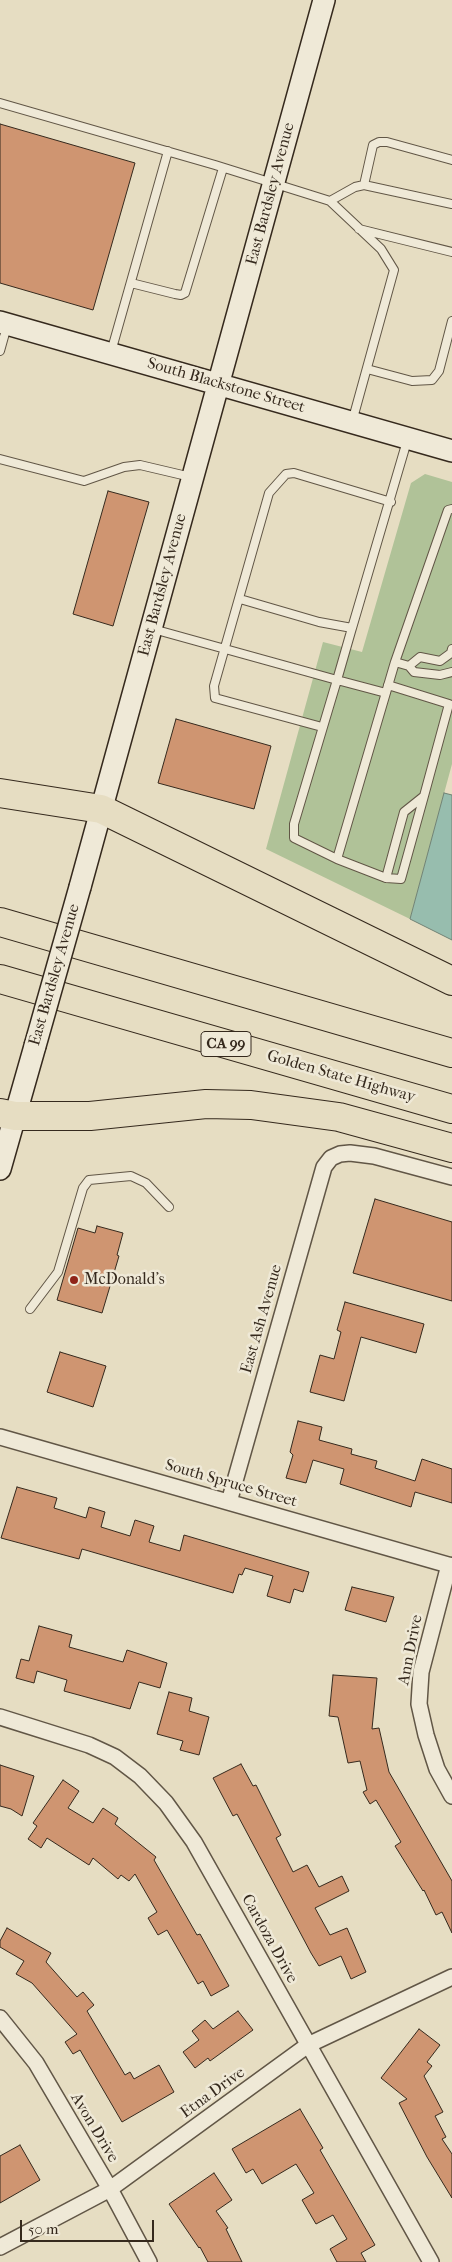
<!DOCTYPE html>
<html>
<head>
<meta charset="utf-8">
<style>
  body { margin:0 }
  #map { position:relative; width:452px; height:2262px; overflow:hidden; background:#e6ddc2; font-family:"IM FELL French Canon",serif }
  canvas { display:block }
  .scale { position:absolute; left:20px; top:2220px; width:134px; height:22px; box-sizing:border-box; border:2px solid #35291d; border-top:0; padding-left:6px; font-size:15px; line-height:18px; white-space:nowrap; color:#35291d; -webkit-text-stroke:4px #efe9d7; paint-order:stroke }
</style>
</head>
<body>
<div id="map">
<canvas width="452" height="2262"></canvas>
<div class="scale">50 m</div>
</div>
<script>
const c = document.querySelector('canvas').getContext('2d');
c.lineJoin = 'round';
function paint(path, color) {
  c.fillStyle = color;
  c.fill(path, 'evenodd');
}
function shape(rows) {
  const path = new Path2D();
  for (const r of rows) {
    path.moveTo(r[0], r[1]);
    for (let i = 2; i < r.length; i += 2) path.lineTo(r[i], r[i + 1]);
  }
  return path;
}
function trace(path, color, width, dash) {
  c.strokeStyle = color;
  c.lineWidth = width;
  c.lineCap = dash ? 'butt' : 'round';
  c.setLineDash(dash || []);
  c.stroke(path);
}
function write(font, color, halo, rows, align = 'center') {
  c.font = font + ' "IM FELL French Canon",serif';
  c.lineWidth = 5;
  c.setLineDash([]);
  c.textBaseline = 'middle';
  c.strokeStyle = halo;
  c.fillStyle = color;
  for (const [text, x, y, turn = 0] of rows) {
    c.save();
    c.translate(x, y);
    c.rotate((+turn || 0) * Math.PI / 180);
    c.textAlign = isNaN(turn) ? turn : align;
    if (halo) c.strokeText(text, 0, 0);
    c.fillText(text, 0, 0);
    c.restore();
  }
}
const green = shape([
  [425,474,452,482,452,764,410,919,266,849,323,642,362,652,411,483]
]);
const water = shape([
  [444,793,452,795,452,940,410,919,444,793]
]);
const building = shape([
  [0,124,135,163,93,310,0,283,0,124],
  [108,491,149,502,113,626,73,614,108,491],
  [176,719,271,746,254,809,158,783,176,719],
  [375,1199,452,1222,452,1301,353,1273,375,1199],
  [97,1226,123,1233,117,1255,119,1256,102,1313,57,1300,78,1228,95,1233,97,1226],
  [345,1302,424,1324,416,1353,361,1337,344,1401,310,1392,320,1355,334,1359,341,1332,337,1330,345,1302],
  [60,1352,106,1366,93,1407,47,1392,60,1352],
  [298,1421,322,1427,319,1440,352,1449,351,1454,377,1461,375,1468,415,1481,422,1459,452,1469,452,1503,415,1492,411,1507,340,1484,344,1469,313,1460,306,1483,286,1478,293,1455,290,1452,298,1421],
  [17,1487,57,1498,54,1508,86,1518,89,1507,105,1512,101,1527,130,1536,135,1520,154,1526,149,1542,180,1551,184,1535,309,1572,303,1592,294,1589,290,1603,267,1596,273,1576,245,1568,242,1575,239,1574,233,1593,82,1549,79,1559,1,1538,17,1487],
  [352,1587,394,1597,386,1622,345,1610,352,1587],
  [39,1626,72,1635,69,1647,123,1662,127,1650,167,1663,160,1688,139,1682,130,1709,64,1691,67,1680,37,1671,34,1683,16,1678,21,1659,29,1661,39,1626],
  [333,1675,377,1678,372,1729,379,1728,389,1772,452,1881,452,1933,442,1912,436,1915,424,1890,423,1891,395,1846,401,1842,376,1800,370,1804,363,1792,367,1790,360,1761,348,1763,338,1717,329,1716,333,1675],
  [169,1692,192,1698,189,1711,209,1717,199,1755,180,1750,183,1741,157,1734,169,1692],
  [241,1764,253,1786,256,1785,281,1835,276,1838,293,1872,307,1865,319,1887,342,1876,349,1891,315,1908,330,1935,347,1928,366,1972,351,1979,341,1956,319,1966,311,1953,237,1814,233,1816,213,1778,241,1764],
  [0,1765,34,1776,22,1816,11,1809,0,1806,0,1765],
  [63,1780,79,1791,68,1808,93,1823,103,1808,118,1818,115,1824,156,1857,154,1860,197,1935,200,1934,229,1986,211,1996,203,1981,198,1984,167,1930,158,1935,148,1918,157,1912,135,1874,129,1881,121,1875,118,1879,93,1858,89,1865,47,1838,41,1848,28,1839,37,1826,33,1823,63,1780],
  [7,1928,51,1953,46,1962,77,1997,83,1992,94,2005,87,2011,125,2075,130,2072,134,2079,159,2065,174,2092,122,2122,80,2050,73,2054,65,2042,77,2034,32,1983,16,1974,24,1961,0,1947,0,1941,7,1928],
  [238,2011,253,2030,210,2061,208,2058,195,2068,183,2052,199,2040,192,2031,205,2020,213,2029,238,2011],
  [419,2029,440,2045,427,2062,432,2066,424,2076,443,2112,435,2116,446,2137,442,2139,452,2154,452,2198,427,2157,399,2103,407,2099,381,2078,419,2029],
  [300,2109,323,2148,320,2150,375,2245,361,2253,366,2262,337,2262,330,2249,347,2239,333,2215,316,2224,302,2200,314,2193,296,2164,262,2184,253,2169,246,2173,232,2149,300,2109],
  [20,2145,40,2180,0,2203,0,2156,20,2145],
  [214,2173,232,2200,216,2211,228,2228,226,2229,242,2262,208,2262,200,2247,199,2248,169,2204,214,2173]
]);
const service = shape([
  [0,103,215,165,330,201,381,249,394,270,352,422],
  [364,185,373,145,379,142,387,142,452,160],
  [330,201,355,187,364,185,452,204],
  [359,229,452,252],
  [131,283,175,294,181,295,185,293,223,168],
  [0,351,7,326],
  [111,352,168,151],
  [367,369,412,381,432,380,439,371,452,321],
  [0,459,84,481,124,467,140,465,191,477],
  [240,599,319,622,352,628,407,441],
  [153,629,337,680,352,628],
  [395,662,409,666,414,672,440,675,452,672],
  [409,666,420,657,440,661,451,653,452,649],
  [386,693,337,680,294,824,294,838,337,859,386,878,404,812,424,796,449,704,388,685],
  [322,727,215,698,214,686,269,493,286,474,294,473,391,502],
  [337,859,395,662,448,510,452,509],
  [386,878,401,879,424,796],
  [30,1309,58,1272,83,1188,89,1180,131,1176,146,1183,169,1207]
]);
const minor = shape([
  [0,1437,452,1566],
  [229,1502,324,1167,331,1158,340,1154,350,1153,374,1156,452,1177],
  [449,1565,421,1672,419,1704,426,1735,437,1769,452,1796],
  [0,1717,89,1745,115,1757,140,1776,166,1803,194,1842,431,2262],
  [0,2018,36,2063,110,2189,149,2262],
  [0,2247,110,2189,308,2045,452,1977]
]);
const secondary = shape([
  [0,322,452,451],
  [80,887,324,0],
  [0,1169,35,1046]
]);
const motorway = shape([
  [0,793,101,809,452,981],
  [0,922,452,1053],
  [0,979,452,1109],
  [0,1113,15,1116,90,1116,206,1104,251,1105,339,1117,452,1148]
]);
const secondaryBridge = shape([
  [35,1046,80,887]
]);
const markers = [
  [74,1280,5,"#8f2418"]
];
const shields = [
  [226,1044,50]
];
const shieldNames = [
  ["CA 99",226,1044]
];
const streetNames = [
  ["East Bardsley Avenue",271,194,-75],
  ["South Blackstone Street",226,386,16],
  ["East Bardsley Avenue",163,585,-75],
  ["East Bardsley Avenue",55,975,-74],
  ["Golden State Highway",341,1077,16],
  ["East Ash Avenue",262,1319,-74],
  ["South Spruce Street",231,1484,16],
  ["Ann Drive",411,1650,-79],
  ["Cardoza Drive",269,1939,61],
  ["Etna Drive",213,2093,-36],
  ["Avon Drive",94,2128,59]
];
const poiNames = [
  ["McDonald's",84,1280]
];
paint(green, '#b0c298');
paint(water, '#97bdae');
trace(water, '#708274', 1);
paint(building, '#cf9571');
trace(building, '#35291d', 1);
trace(service, '#615646', 10);
trace(minor, '#615646', 18);
trace(secondary, '#35291d', 24);
trace(motorway, '#35291d', 30);
trace(service, '#efe9d7', 8);
trace(minor, '#efe9d7', 15);
trace(secondary, '#efe9d7', 21);
trace(motorway, '#e6ddc2', 28);
trace(secondaryBridge, '#35291d', 24, []);
trace(secondaryBridge, '#efe9d7', 21);
for (const [x, y, r, color] of markers) {
  const dot = new Path2D();
  dot.arc(x, y, r, 0, 2 * Math.PI);
  c.fillStyle = color;
  c.fill(dot);
  trace(dot, '#efe9d7', 2);
}
for (const [x, y, w] of shields) {
  const box = new Path2D();
  box.roundRect(x - w / 2, y - 12.5, w, 25, 4);
  c.fillStyle = '#efe9d7';
  c.fill(box);
  trace(box, '#35291d', 1);
}
write('bold 15px', '#35291d', null, shieldNames);
write('16px', '#35291d', '#efe9d7', streetNames);
write('16px', '#35291d', '#efe9d7', poiNames, 'left');
</script>
</body>
</html>
